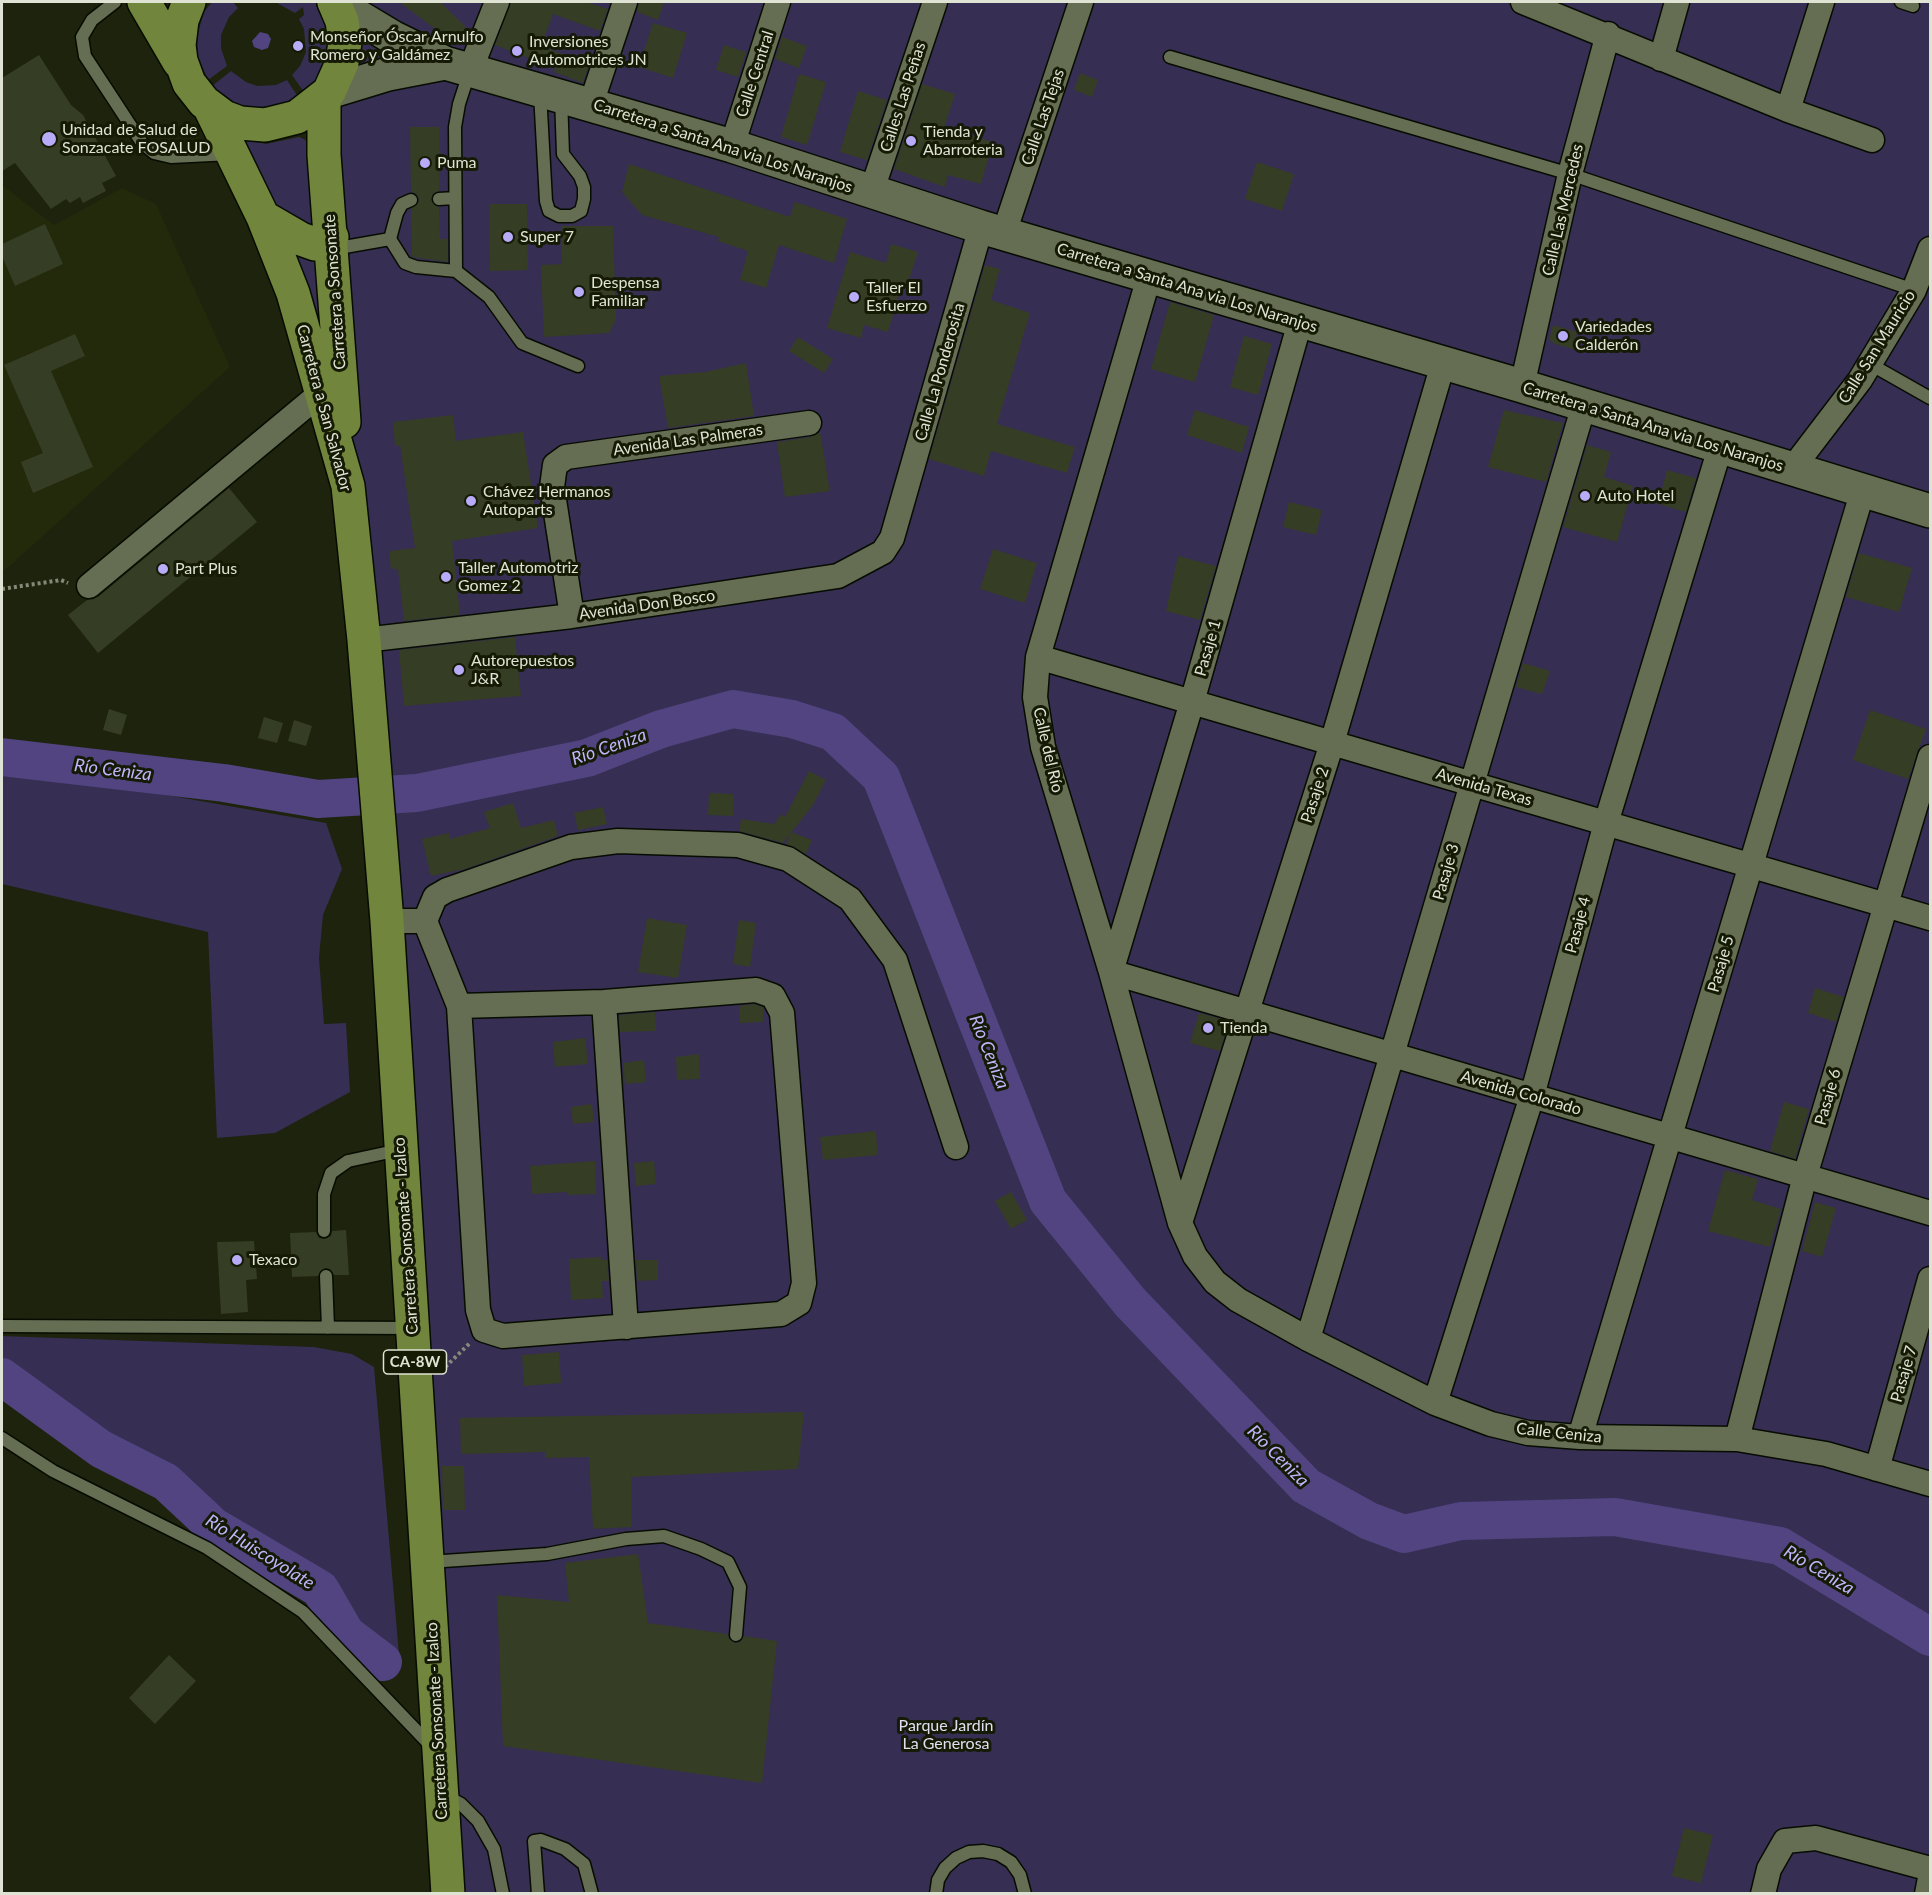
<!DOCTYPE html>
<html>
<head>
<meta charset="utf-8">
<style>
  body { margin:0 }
  #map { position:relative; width:1932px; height:1895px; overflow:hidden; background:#1d230c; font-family:Lato,sans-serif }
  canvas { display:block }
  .frame { position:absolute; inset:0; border:3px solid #dee3d4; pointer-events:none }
</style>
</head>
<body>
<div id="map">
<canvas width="1932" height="1895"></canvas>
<div class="frame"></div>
</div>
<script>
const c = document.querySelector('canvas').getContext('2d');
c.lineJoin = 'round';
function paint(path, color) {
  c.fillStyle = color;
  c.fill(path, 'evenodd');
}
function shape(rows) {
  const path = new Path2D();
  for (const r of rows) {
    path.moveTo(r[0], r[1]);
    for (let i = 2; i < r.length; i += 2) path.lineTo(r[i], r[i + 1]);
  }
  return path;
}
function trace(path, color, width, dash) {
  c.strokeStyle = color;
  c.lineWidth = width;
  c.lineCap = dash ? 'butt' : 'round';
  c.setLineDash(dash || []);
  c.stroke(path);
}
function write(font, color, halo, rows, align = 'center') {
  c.font = font + ' Lato,sans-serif';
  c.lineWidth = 6;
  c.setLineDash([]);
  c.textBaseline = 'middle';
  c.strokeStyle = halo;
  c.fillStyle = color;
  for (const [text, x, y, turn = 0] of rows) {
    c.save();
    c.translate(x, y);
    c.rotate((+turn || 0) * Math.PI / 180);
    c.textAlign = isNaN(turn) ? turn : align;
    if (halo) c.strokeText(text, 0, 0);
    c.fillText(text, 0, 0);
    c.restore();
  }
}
const built = shape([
  [2,185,54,225,122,188,156,204,230,367,2,573]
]);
const green = shape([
  [212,2,233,2,238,8,229,17,221,35,221,48,227,66,208,80,198,57,197,36,204,12],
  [275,2,1930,2,1930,1893,441,1893,309,94,306,95,292,75,300,66,306,52,304,29,299,19,304,15,303,7,295,13],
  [231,71,246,82,257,86,276,85,287,80,300,100,259,110,238,105,212,86],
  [299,137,310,142,315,232,278,216,244,140,266,144],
  [289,243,316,255,320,357],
  [2,776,149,792,326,823,342,869,323,915,319,958,324,1024,346,1023,350,1092,275,1133,217,1138,208,932,2,884],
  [2,1336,314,1347,352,1354,374,1367,399,1654,351,1627,325,1581,217,1524,168,1479,104,1447,2,1361]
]);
const water = shape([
  [260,32,268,34,271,39,268,48,262,50,254,47,252,41]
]);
const river = shape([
  [2,757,224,783,318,799,417,793,587,758,661,729,733,709,792,719,833,732,881,777,1048,1201,1130,1302,1306,1486,1369,1521,1404,1534,1461,1521,1615,1517,1780,1546,1930,1637],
  [2,1377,101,1449,166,1482,213,1526,320,1589,346,1634,383,1662]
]);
const building = shape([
  [399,2,440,2,466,27,458,46],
  [511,2,586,2,608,9,600,31,553,14,541,46,589,64,583,83,554,72,555,68,495,45],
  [639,2,664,2,658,20,637,12],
  [653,23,687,33,673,78,639,67],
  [782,37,807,46,799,68,775,59],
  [724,45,746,52,738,77,716,70],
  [39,55,71,105,83,115,116,176,102,183,106,191,83,203,80,197,70,203,66,199,51,209,15,163,2,171,2,78],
  [1080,73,1098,80,1092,97,1074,90],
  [799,74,826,82,807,145,781,137],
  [922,84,955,94,944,128,993,142,981,184,948,175,945,187,894,169],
  [858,91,887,100,867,160,840,152],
  [410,127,439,127,439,191,434,193,431,200,439,207,440,239,448,239,448,262,412,257,411,209,419,200,416,194,411,192],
  [1257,162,1294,174,1282,211,1245,199],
  [629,164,790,217,795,202,847,219,834,263,779,245,766,288,740,280,748,251,718,241,719,237,642,215,622,192],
  [489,204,527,204,528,270,490,271],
  [45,224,63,264,15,286,2,256,2,244],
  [561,226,613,226,616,319,609,333,544,337,541,265,562,264],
  [891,244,918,252,907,286,902,285,888,332,864,325,861,338,827,328,850,252,886,263],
  [985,265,1000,269,991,300,1030,313,997,424,1075,447,1067,473,991,451,984,476,929,459],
  [1170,302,1214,315,1195,382,1151,369],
  [1553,325,1577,332,1573,349,1555,344,1549,340],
  [75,334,85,356,51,371,93,467,33,493,21,462,43,453,4,365],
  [1244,336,1272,344,1258,395,1230,387],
  [798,337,833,359,824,373,789,351],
  [746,363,754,416,668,428,659,376,705,372],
  [1195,410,1249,427,1242,453,1187,435],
  [1504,410,1563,423,1546,482,1488,467],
  [453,415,456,441,523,432,538,528,452,541,460,615,404,621,398,569,391,569,389,551,415,548,400,445,395,446,393,422],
  [820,432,830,491,785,497,777,442,811,437],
  [1587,445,1611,452,1604,477,1633,486,1617,542,1563,527],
  [1667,470,1696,478,1686,512,1658,504],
  [229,488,257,522,98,653,68,615,87,600,98,597],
  [1289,502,1322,510,1316,535,1283,527],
  [993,549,1037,563,1025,603,980,589],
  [1859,553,1912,568,1899,612,1846,597],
  [1178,556,1216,566,1200,620,1166,611],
  [515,637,521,696,404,706,399,650],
  [1523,663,1550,671,1542,694,1516,687],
  [109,709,127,715,121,735,103,730],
  [1870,710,1926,729,1908,779,1853,760],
  [264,717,283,723,277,743,258,738],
  [294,720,312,726,306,746,288,741],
  [809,771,826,780,813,805,783,843,739,831,741,819,774,824,781,814,785,817],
  [709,793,734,794,733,816,708,815],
  [513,803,521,828,554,820,558,836,465,869,431,876,422,839,449,833,450,839,490,828,484,812],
  [603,807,607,824,578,830,574,813],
  [791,832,812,840,806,854,786,844],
  [647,918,687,925,678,978,638,972],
  [739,920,756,923,750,967,733,964],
  [1815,988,1844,997,1836,1022,1808,1013],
  [754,1004,763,1007,763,1022,740,1023,739,1006],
  [655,1012,656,1031,620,1032,619,1015],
  [1199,1013,1229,1021,1220,1051,1190,1043],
  [585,1038,588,1064,555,1067,553,1042],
  [699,1054,700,1079,677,1080,676,1057],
  [644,1060,646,1082,625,1084,623,1063],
  [1784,1102,1809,1109,1795,1159,1770,1151],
  [592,1104,594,1122,573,1124,571,1107],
  [876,1131,878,1155,823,1160,820,1137],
  [595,1161,596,1194,568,1195,568,1192,532,1194,530,1166],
  [654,1161,656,1184,636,1186,634,1163],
  [1725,1170,1758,1179,1752,1200,1781,1209,1770,1247,1708,1231],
  [1011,1192,1027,1220,1011,1229,995,1201],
  [1815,1202,1836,1208,1822,1257,1802,1251],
  [346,1230,349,1275,334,1275,330,1269,325,1268,318,1276,292,1277,290,1233,316,1232,319,1238,325,1239,331,1236,332,1231],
  [254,1241,257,1279,246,1280,248,1312,221,1314,217,1242],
  [601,1257,601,1260,607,1260,609,1281,602,1281,603,1298,571,1300,569,1259],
  [636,1260,658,1260,658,1280,637,1281],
  [559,1352,561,1383,524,1386,522,1355],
  [804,1412,798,1469,631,1477,631,1527,593,1529,589,1457,545,1458,545,1452,461,1454,460,1418],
  [442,1466,464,1466,465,1510,443,1510],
  [638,1554,648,1623,728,1634,729,1639,735,1643,740,1642,744,1636,777,1641,762,1783,503,1746,497,1595,569,1602,565,1563],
  [169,1655,196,1681,155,1724,129,1698],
  [1684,1828,1713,1835,1701,1883,1672,1876]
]);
const path = shape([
  [2,589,61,580,68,583],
  [441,1371,470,1343]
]);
const lane = shape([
  [115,2,92,20,82,37,85,56,142,143,154,153,171,157,231,154],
  [1901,2,1913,6],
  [1170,57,1570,174,1914,290],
  [540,93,546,201,549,211,559,216,572,216,581,211,584,199,584,187,580,176,563,154,561,97],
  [439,199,455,198],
  [390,239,405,263,416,267,456,271,489,297,522,343,578,366],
  [333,249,390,239,397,213,402,204,411,200],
  [456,271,455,127,459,104,470,70],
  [1870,364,1930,398],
  [324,1231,324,1194,331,1173,348,1161,399,1150],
  [326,1276,328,1328],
  [2,1326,412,1328],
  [2,1438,53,1471,207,1548,303,1612,432,1747],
  [429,1562,547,1554,626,1539,664,1536,701,1549,728,1562,740,1587,736,1635],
  [445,1795,461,1804,478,1821,494,1849,503,1894],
  [538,1894,534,1841,541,1840,565,1849,584,1864,592,1894],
  [936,1894,938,1880,945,1868,956,1858,969,1852,983,1851,998,1854,1011,1862,1020,1875,1025,1894]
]);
const street = shape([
  [1523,2,1788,110,1872,140],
  [1661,59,1677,2],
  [471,68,497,2],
  [591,104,625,2],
  [1788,110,1822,2],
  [732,146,778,2],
  [871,193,935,2],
  [1004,233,1081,2],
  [1149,277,1038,657,1035,697,1043,747,1111,972,1180,1223,1195,1256,1215,1282,1238,1300,1308,1339,1435,1403,1491,1424,1528,1433,1580,1437,1737,1439,1826,1454,1930,1484],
  [1300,322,1192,702,1111,972,1930,1213],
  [1522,386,1570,174,1608,34],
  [1792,469,1860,380,1914,290,1930,249],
  [89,586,321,393],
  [572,616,552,487,555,465,566,457,809,423],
  [364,640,572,616,838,576,883,552,892,538,981,227],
  [1038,657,1930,918],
  [387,921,425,921,459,1006,478,1310,484,1330,503,1336,781,1314,799,1303,804,1283,782,1013,773,996,756,990,604,1002,459,1006],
  [425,921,435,897,447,890,571,847,618,841,738,845,788,859,850,899,895,960,956,1147],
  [604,1002,626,1327],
  [1180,1223,1332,743,1443,364],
  [1308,1339,1584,405],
  [1435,1403,1532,1096,1606,823,1720,448],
  [1580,1437,1863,490],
  [1737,1439,1805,1176,1930,757],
  [1877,1469,1930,1279],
  [1763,1894,1769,1869,1785,1841,1816,1838,1930,1869],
  [1927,1894,1930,1878]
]);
const secondary = shape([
  [334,2,392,37,445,63,732,146,981,227,1522,386,1930,511],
  [329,92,388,74,445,63]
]);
const primary = shape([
  [144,2,179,62],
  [189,2,182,20,179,45,181,61,189,83,204,102,224,117,240,123,265,125,297,117,329,92,342,63,345,42,342,21,334,2],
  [324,98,324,155,344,422],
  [210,108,263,217,293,293,348,486,364,640,387,921,448,1894],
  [263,217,301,239,315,244,332,237]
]);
const markers = [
  [298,46,6,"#b8abf7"],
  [517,51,6,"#b8abf7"],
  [49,139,8,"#b8abf7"],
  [911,141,6,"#b8abf7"],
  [425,163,6,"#b8abf7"],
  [508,237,6,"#b8abf7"],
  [579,292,6,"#b8abf7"],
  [854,297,6,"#b8abf7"],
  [1563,336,6,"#b8abf7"],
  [1585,496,6,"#b8abf7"],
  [471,501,6,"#b8abf7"],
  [163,569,6,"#b8abf7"],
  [446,577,6,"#b8abf7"],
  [459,670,6,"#b8abf7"],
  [1208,1028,6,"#b8abf7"],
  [237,1260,6,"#b8abf7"]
];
const shields = [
  [415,1362,63]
];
const shieldNames = [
  ["CA-8W",415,1362]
];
const poiNames = [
  ["Monseñor Óscar Arnulfo",310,37],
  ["Romero y Galdámez",310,55],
  ["Inversiones",529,42],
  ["Automotrices JN",529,60],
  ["Unidad de Salud de",62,130],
  ["Sonzacate FOSALUD",62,148],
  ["Tienda y",923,132],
  ["Abarroteria",923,150],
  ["Puma",437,163],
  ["Super 7",520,237],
  ["Despensa",591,283],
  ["Familiar",591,301],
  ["Taller El",866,288],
  ["Esfuerzo",866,306],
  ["Variedades",1575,327],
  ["Calderón",1575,345],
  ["Chávez Hermanos",483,492],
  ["Autoparts",483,510],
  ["Auto Hotel",1597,496],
  ["Taller Automotriz",458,568],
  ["Gomez 2",458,586],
  ["Part Plus",175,569],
  ["Autorepuestos",471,661],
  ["J&R",471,679],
  ["Tienda",1220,1028],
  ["Texaco",249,1260]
];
const streetNames = [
  ["Calle Central",755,74,-72],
  ["Calles Las Peñas",903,97,-72],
  ["Calle Las Tejas",1043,117,-71],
  ["Carretera a Santa Ana via Los Naranjos",723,146,18],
  ["Calle Las Mercedes",1563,210,-77],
  ["Carretera a Santa Ana via Los Naranjos",1187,288,17],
  ["Carretera a Sonsonate",335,292,-94],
  ["Calle San Mauricio",1877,347,-58],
  ["Calle La Ponderosita",940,372,-74],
  ["Carretera a San Salvador",324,408,75],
  ["Carretera a Santa Ana via Los Naranjos",1653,427,17],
  ["Avenida Las Palmeras",688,440,-8],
  ["Avenida Don Bosco",647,605,-8],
  ["Pasaje 1",1208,648,-74],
  ["Calle del Río",1048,750,77],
  ["Avenida Texas",1484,787,16],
  ["Pasaje 2",1315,795,-72],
  ["Pasaje 3",1446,872,-74],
  ["Pasaje 4",1578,925,-75],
  ["Pasaje 5",1721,964,-74],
  ["Avenida Colorado",1521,1093,16],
  ["Pasaje 6",1828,1097,-74],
  ["Carretera Sonsonate - Izalco",406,1236,-94],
  ["Pasaje 7",1904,1374,-74],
  ["Calle Ceniza",1559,1433,6],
  ["Carretera Sonsonate - Izalco",437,1721,-93]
];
const parkNames = [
  ["Parque Jardín",946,1726],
  ["La Generosa",946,1744]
];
const waterNames = [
  ["Río Ceniza",609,747,-19],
  ["Río Ceniza",113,770,7],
  ["Río Ceniza",989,1052,68],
  ["Río Ceniza",1278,1456,45],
  ["Río Huiscoyolate",260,1552,32],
  ["Río Ceniza",1819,1570,31]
];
paint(built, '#222a0b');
paint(green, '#362e53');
paint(water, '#514481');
trace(river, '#514481', 38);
paint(building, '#363d25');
trace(lane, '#070c00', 15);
trace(street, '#070c00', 27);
trace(secondary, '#070c00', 36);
trace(primary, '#070c00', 36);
trace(path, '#858a78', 4, [3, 3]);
trace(lane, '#656d53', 12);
trace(street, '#656d53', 24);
trace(secondary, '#656d53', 33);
trace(primary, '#72853d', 33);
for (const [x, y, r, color] of markers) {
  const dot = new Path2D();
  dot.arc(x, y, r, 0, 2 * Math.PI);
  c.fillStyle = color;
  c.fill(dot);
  trace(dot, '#141a04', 2);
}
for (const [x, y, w] of shields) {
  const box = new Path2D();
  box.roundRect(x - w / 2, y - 12, w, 24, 4.5);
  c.fillStyle = '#141a04';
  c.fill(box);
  trace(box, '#dee3d4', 1.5);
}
write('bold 15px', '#dee3d4', null, shieldNames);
write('16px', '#dee3d4', '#141a04', poiNames, 'left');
write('16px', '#dee3d4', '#141a04', streetNames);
write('16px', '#e0def1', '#141a04', parkNames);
write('italic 18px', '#c0b4fc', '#141a04', waterNames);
</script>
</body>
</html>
